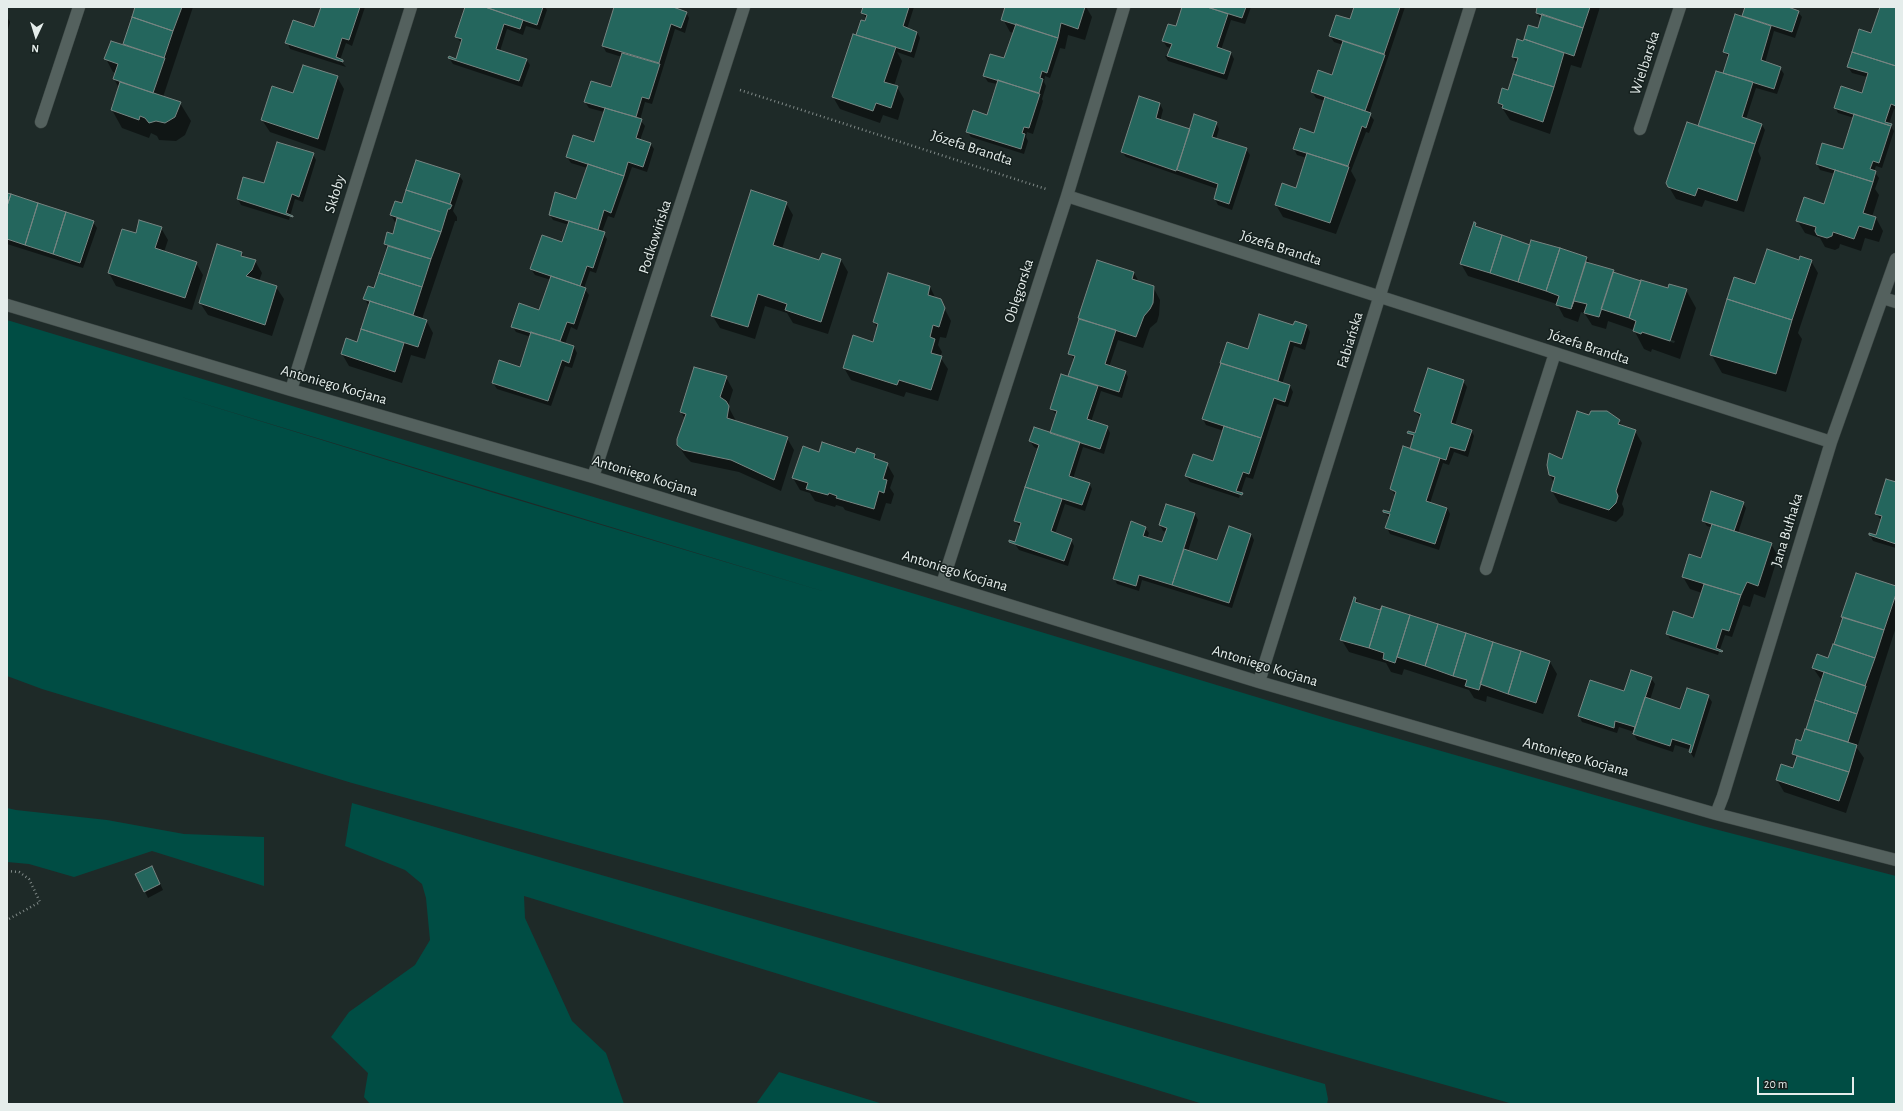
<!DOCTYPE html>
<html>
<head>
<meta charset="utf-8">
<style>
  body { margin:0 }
  #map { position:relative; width:1903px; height:1111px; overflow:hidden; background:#1e2a28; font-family:"Alegreya Sans",sans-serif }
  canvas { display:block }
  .frame { position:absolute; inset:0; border:8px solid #e5edeb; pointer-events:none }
  .north { position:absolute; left:16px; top:16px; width:40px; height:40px; -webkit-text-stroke:3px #15201e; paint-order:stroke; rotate:184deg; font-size:11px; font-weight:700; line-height:16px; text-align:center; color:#e5edeb }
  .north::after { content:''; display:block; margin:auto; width:14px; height:18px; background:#e5edeb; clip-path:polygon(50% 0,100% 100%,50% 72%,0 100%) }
  .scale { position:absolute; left:1757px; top:1077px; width:97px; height:18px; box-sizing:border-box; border:2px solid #e5edeb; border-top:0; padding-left:5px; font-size:12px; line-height:14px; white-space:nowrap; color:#e5edeb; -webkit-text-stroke:3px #15201e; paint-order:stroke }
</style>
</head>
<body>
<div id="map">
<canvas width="1903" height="1111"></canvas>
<div class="frame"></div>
<div class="north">N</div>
<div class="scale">20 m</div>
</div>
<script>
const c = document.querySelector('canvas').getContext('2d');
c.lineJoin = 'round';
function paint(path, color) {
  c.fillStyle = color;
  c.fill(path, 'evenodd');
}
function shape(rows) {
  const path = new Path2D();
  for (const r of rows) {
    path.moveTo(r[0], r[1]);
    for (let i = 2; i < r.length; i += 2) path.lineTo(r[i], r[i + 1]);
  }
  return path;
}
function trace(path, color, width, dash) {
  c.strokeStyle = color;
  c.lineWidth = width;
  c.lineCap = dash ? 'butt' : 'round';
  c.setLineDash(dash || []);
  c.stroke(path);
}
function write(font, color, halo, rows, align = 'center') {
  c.font = font + ' "Alegreya Sans",sans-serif';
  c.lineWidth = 3;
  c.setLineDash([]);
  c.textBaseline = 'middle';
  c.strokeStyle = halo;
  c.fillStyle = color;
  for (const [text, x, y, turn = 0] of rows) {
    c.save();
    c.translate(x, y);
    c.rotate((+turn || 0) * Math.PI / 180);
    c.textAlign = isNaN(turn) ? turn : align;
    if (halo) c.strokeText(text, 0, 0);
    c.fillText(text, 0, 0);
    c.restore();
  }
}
const green = shape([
  [7,320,1326,718,1703,826,1896,876,1896,1104,1513,1104,1204,1017,352,783,42,689,7,676],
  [175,395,829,593,501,495],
  [352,803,1325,1084,1328,1099,1327,1104,1203,1104,524,896,525,918,572,1021,606,1053,624,1104,370,1104,364,1097,368,1073,331,1037,349,1012,415,965,430,940,426,898,422,884,405,870,345,846],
  [7,808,16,810,107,820,184,834,264,837,264,886,152,851,74,877,29,864,7,862],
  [779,1072,883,1104,756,1104]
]);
const shadow = shape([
  [136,7,193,7,163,97,180,103,191,121,185,135,176,141,159,140,157,136,151,133,149,138,122,128,112,110,119,88,114,79,116,73,113,72,106,59,123,46],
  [322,7,365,7,352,46,346,43,340,60,346,67,290,49,288,44,339,62,339,60,287,42,315,28],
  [466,7,545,7,547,10,540,30,526,26,523,35,507,29,500,51,526,59,530,65,522,87,453,64,449,58,456,60,462,43,456,37],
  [615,7,670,7,686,12,689,18,685,33,675,29,652,104,645,102,640,120,645,126,640,140,650,143,654,149,647,172,632,167,614,218,608,216,602,232,607,239,596,273,590,271,584,288,589,295,577,330,571,327,565,344,574,347,577,353,572,368,565,366,551,406,497,389,493,383,520,368,531,337,516,332,512,326,539,311,551,280,535,275,531,269,563,243,569,225,553,220,550,215,577,201,587,168,571,163,567,157,595,144,604,112,589,108,585,102,612,88,622,57,606,52,603,46],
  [864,7,914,7,907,29,917,32,920,38,914,58,897,52,902,61,894,86,897,87,904,99,898,120,883,115,880,123,840,109,833,97,858,37,866,23,867,19,862,13],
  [1006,7,1086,7,1092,17,1085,40,1068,35,1065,49,1060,48,1050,78,1045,76,1044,82,1046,86,1042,99,1043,101,1033,134,1027,132,1026,137,1028,141,1024,154,971,137,967,131,987,116,997,84,988,82,984,76,1005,60,1014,33,1010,32,1003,19],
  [1185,7,1251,7,1245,24,1231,20,1221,50,1231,53,1234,59,1227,80,1168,61,1165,56,1169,55,1172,48,1167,47,1163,41,1176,28],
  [1355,7,1405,7,1369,114,1374,120,1369,133,1366,132,1351,171,1356,180,1336,234,1283,217,1276,205,1296,189,1307,158,1297,155,1294,149,1314,134,1325,101,1316,98,1312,92,1333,76,1343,45,1334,42,1330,36,1351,21],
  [1538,7,1600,7,1581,68,1571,65,1550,134,1510,120,1499,103,1509,92,1517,64,1513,57,1524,42,1529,26,1539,29,1541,20,1537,13],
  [1746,7,1793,7,1792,10,1798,12,1802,17,1795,38,1774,31,1765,63,1780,68,1784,74,1777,94,1756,88,1746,119,1762,125,1765,130,1758,151,1761,158,1744,212,1705,200,1702,207,1676,199,1669,187,1700,128,1724,75,1729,58,1724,51,1742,18],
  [1881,7,1896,7,1896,110,1894,109,1889,124,1894,131,1882,168,1876,166,1874,171,1879,178,1875,189,1879,195,1872,217,1876,218,1883,231,1879,242,1865,238,1861,251,1840,244,1839,248,1835,250,1825,247,1820,238,1805,233,1797,220,1825,205,1835,174,1820,170,1817,164,1844,151,1854,118,1838,113,1835,107,1862,94,1867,77,1852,73,1848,67,1872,34],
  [7,17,10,22,7,33],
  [337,77,344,89,325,151,270,132,262,120,294,94],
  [1140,98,1160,104,1163,110,1160,121,1190,131,1216,123,1219,129,1216,139,1246,149,1250,155,1232,210,1218,205,1215,199,1218,189,1126,157,1122,152],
  [313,154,316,160,303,202,295,199,289,220,241,205,238,199,265,185],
  [416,161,459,175,463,181,453,211,457,217,457,221,455,221,422,319,426,320,433,333,425,359,411,355,402,383,349,366,342,354,358,343,369,307,365,299,375,289,388,250,385,244,388,233,393,235,396,224,391,215,403,204],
  [7,194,93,222,97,228,83,268,7,244],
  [786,203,793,215,782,249,820,261,822,254,841,260,848,272,828,334,793,323,787,313,765,306,755,339,720,328,712,315],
  [1475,223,1478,229,1530,246,1587,258,1590,264,1641,283,1669,289,1686,290,1696,308,1680,359,1652,349,1651,352,1644,349,1634,330,1608,321,1606,329,1592,325,1585,314,1581,312,1578,322,1564,317,1557,304,1468,276,1461,264],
  [1639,330,1675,341,1674,343,1642,333],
  [161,228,168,240,164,252,196,263,203,275,192,310,116,286,109,273,136,234],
  [242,253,244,258,255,261,262,273,259,281,276,287,284,299,272,336,208,315,200,303],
  [1811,261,1818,273,1798,333,1802,339,1786,392,1722,373,1711,354,1755,285,1799,262],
  [1134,273,1139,282,1153,287,1160,300,1159,315,1157,322,1150,328,1143,348,1118,340,1109,367,1125,371,1128,377,1122,398,1101,391,1091,422,1107,427,1110,433,1104,454,1083,447,1073,479,1089,483,1092,489,1085,511,1065,504,1055,534,1071,540,1074,546,1068,566,1019,550,1015,544,1021,528,1015,521,1038,449,1034,447,1030,441,1051,434,1057,415,1051,409,1069,378,1075,360,1069,353,1080,320,1079,318],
  [889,274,930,287,936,299,940,300,951,321,946,338,940,337,938,345,942,352,940,357,948,369,938,401,906,392,904,397,851,380,844,368,873,343,878,329,874,322],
  [1295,322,1307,326,1310,332,1305,350,1294,346,1282,384,1290,386,1293,392,1288,407,1277,404,1253,479,1246,477,1239,498,1190,482,1186,476,1214,462,1224,431,1206,425,1203,419,1228,343,1249,350,1294,326],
  [726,377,733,390,728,406,736,421,787,438,794,450,781,491,739,472,691,462,686,457,678,445,685,419,681,412],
  [1463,381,1467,387,1455,425,1471,430,1474,436,1468,457,1454,452,1449,465,1443,463,1430,503,1447,508,1450,514,1439,550,1390,534,1387,528,1390,518,1384,512,1391,513,1396,496,1391,489,1411,450,1414,439,1409,432,1416,434,1421,418,1415,411],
  [1590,416,1619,421,1622,426,1635,431,1642,443,1622,504,1624,509,1623,515,1616,522,1559,503,1552,491,1554,483,1550,475,1563,460],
  [820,453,875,455,878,461,887,464,894,476,890,488,894,494,891,504,886,503,880,521,845,510,843,507,836,505,835,507,815,501,810,493,800,490,793,478],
  [1888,479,1896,482,1896,548,1873,541,1870,535,1877,537,1882,521,1876,514],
  [1743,503,1746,508,1738,533,1771,544,1778,556,1765,598,1754,594,1750,607,1743,605,1732,637,1725,635,1718,655,1670,639,1667,633,1694,619,1702,593,1690,589,1683,577,1702,560,1712,528,1707,526,1703,520],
  [1195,514,1198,520,1188,551,1218,562,1251,534,1254,540,1232,608,1142,580,1139,591,1117,584,1114,578,1145,528,1149,533,1147,539,1163,543,1166,532,1163,531,1160,525],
  [1896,587,1896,627,1857,748,1864,758,1846,813,1784,792,1777,780,1794,769,1797,760,1793,753,1802,742,1822,681,1813,668,1829,659,1843,619,1842,616],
  [1356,599,1359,604,1381,611,1382,607,1550,662,1557,674,1543,714,1487,696,1486,702,1474,698,1469,690,1404,669,1402,675,1391,672,1386,663,1349,652,1341,639],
  [1651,678,1655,684,1650,700,1681,710,1708,696,1712,702,1694,758,1690,752,1691,750,1675,745,1673,752,1637,740,1634,734,1634,732,1619,727,1617,733,1582,722,1579,716,1590,681,1624,692],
  [155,873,163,890,148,898,137,875]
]);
const building = shape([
  [135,7,182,7,173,31,132,17,135,7],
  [321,7,360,7,349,40,342,38,336,57,343,60,343,62,285,43,293,20,314,27,321,7],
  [465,7,485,7,523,20,520,29,504,24,496,49,527,59,519,81,448,58,449,56,456,59,462,39,455,37,465,7],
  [485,7,543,7,537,25,485,7],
  [614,7,673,7,687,12,681,28,671,24,659,63,602,46,614,7],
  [863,7,909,7,903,26,917,32,911,52,856,35,861,20,865,21,867,15,861,13,863,7],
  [1005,7,1085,7,1078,29,1061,23,1058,38,1001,20,1005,7],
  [1182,7,1207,7,1228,14,1217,47,1231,52,1224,74,1167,56,1172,44,1162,41,1168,24,1176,26,1182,7],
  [1207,7,1246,7,1242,18,1207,7],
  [1354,7,1400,7,1384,54,1329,36,1336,15,1350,19,1354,7],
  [1537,7,1590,7,1583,28,1536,13,1537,7],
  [1745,7,1788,7,1799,11,1792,32,1742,16,1745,7],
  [1880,7,1896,7,1896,66,1852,52,1859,29,1871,33,1880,7],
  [1542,14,1583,28,1574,56,1524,39,1528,25,1538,28,1542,14],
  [1735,14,1771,26,1761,60,1781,67,1774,89,1723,73,1729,54,1723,52,1735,14],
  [132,17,173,31,164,58,123,44,132,17],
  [1016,24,1058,38,1047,73,1042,71,1040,78,1043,79,1039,93,983,76,990,54,1004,58,1016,24],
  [853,34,896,47,884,82,898,86,891,108,876,103,873,111,832,97,853,34],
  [1517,39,1523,41,1524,39,1564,53,1554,87,1513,74,1518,58,1512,57,1517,39],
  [111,41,165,58,153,93,113,79,118,64,104,59,111,41],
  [1343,41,1385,55,1365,111,1311,92,1318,70,1332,75,1343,41],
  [1852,52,1896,66,1896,106,1891,104,1885,122,1892,124,1891,126,1834,108,1841,86,1862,93,1868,73,1847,67,1852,52],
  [622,53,660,64,649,99,642,97,636,117,584,102,591,81,611,87,622,53],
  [303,65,338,76,318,139,261,120,272,86,293,93,303,65],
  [1716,71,1753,82,1742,117,1762,124,1755,144,1698,126,1716,71],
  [1513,74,1554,87,1543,122,1502,108,1503,105,1498,103,1502,88,1508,90,1513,74],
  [998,80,1040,94,1029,128,1024,127,1022,133,1025,134,1021,149,966,132,973,110,987,115,998,80],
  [120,82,181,102,175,117,165,123,156,121,149,123,145,118,140,116,139,120,111,110,120,82],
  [1139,96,1160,103,1156,118,1190,129,1176,171,1121,152,1139,96],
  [1325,97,1371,113,1366,128,1362,126,1348,166,1293,149,1300,128,1314,133,1325,97],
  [605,108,642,119,636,138,651,143,643,167,628,162,624,176,566,157,573,135,594,142,605,108],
  [1194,114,1217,122,1212,137,1247,148,1229,204,1214,199,1218,184,1177,170,1194,114],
  [1854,114,1891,126,1879,163,1873,161,1870,169,1876,171,1873,182,1816,164,1822,143,1843,149,1854,114],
  [1687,122,1755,144,1737,201,1698,188,1695,196,1668,187,1666,183,1687,122],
  [277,142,314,153,299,197,292,194,286,213,293,216,293,217,237,199,243,177,264,183,277,142],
  [1307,153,1349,167,1330,223,1275,205,1282,183,1296,188,1307,153],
  [416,160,460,174,450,204,406,190,416,160],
  [588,164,624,176,611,213,604,210,598,230,549,215,555,192,576,199,588,164],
  [1835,170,1873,182,1863,213,1876,217,1872,230,1859,226,1854,239,1833,232,1832,236,1827,238,1817,235,1815,231,1816,227,1796,221,1804,197,1824,204,1835,170],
  [406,190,452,205,450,209,448,209,441,232,390,215,395,201,402,203,406,190],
  [751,190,787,202,773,245,819,260,822,253,841,259,821,322,785,310,787,304,758,294,748,327,711,316,751,190],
  [7,193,11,194,7,206,7,193],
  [11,194,38,203,25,245,7,239,7,206,11,194],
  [38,203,66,212,53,254,25,245,38,203],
  [66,212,94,221,80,263,53,254,66,212],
  [397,218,441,232,431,259,384,244,387,232,393,234,397,218],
  [139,220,162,227,155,248,197,262,185,298,108,273,122,229,136,233,139,220],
  [569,221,605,232,593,268,587,266,580,286,530,269,542,235,562,242,569,221],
  [1474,222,1476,223,1475,226,1502,235,1490,273,1460,264,1474,222],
  [1502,235,1530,245,1518,282,1490,273,1502,235],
  [1531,240,1560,248,1546,291,1518,282,1531,240],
  [217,244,242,252,241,256,256,260,252,270,246,276,277,286,265,325,199,303,217,244],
  [388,246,431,259,422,287,379,273,388,246],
  [1560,248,1587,257,1571,309,1556,305,1559,296,1546,291,1560,248],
  [1767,249,1799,260,1800,256,1812,260,1792,320,1727,299,1734,277,1755,284,1767,249],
  [1097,260,1134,272,1132,279,1154,286,1153,303,1150,309,1144,316,1136,337,1078,318,1097,260],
  [1586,262,1614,270,1599,317,1584,313,1587,304,1574,301,1571,309,1586,262],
  [1613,272,1641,281,1629,318,1601,309,1613,272],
  [379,273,422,287,413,315,363,299,368,286,374,288,379,273],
  [888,273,930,286,928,295,941,299,945,308,939,327,933,325,930,337,935,339,931,353,942,356,931,390,899,380,897,385,843,368,853,335,873,342,878,324,873,322,888,273],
  [551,276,586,288,574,324,567,322,560,341,511,327,519,303,539,310,551,276],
  [1641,280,1668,288,1669,284,1687,289,1670,341,1642,332,1641,334,1633,331,1636,321,1629,318,1641,280],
  [1727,299,1792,320,1776,374,1710,355,1727,299],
  [370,301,427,320,418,347,361,329,370,301],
  [1259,314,1293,325,1295,321,1307,325,1301,344,1290,341,1278,381,1220,363,1227,342,1248,349,1259,314],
  [1079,319,1116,330,1105,364,1126,371,1119,392,1068,376,1075,356,1068,354,1079,319],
  [361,329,404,343,395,372,341,354,346,338,357,342,361,329],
  [531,332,574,346,569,363,562,360,548,401,492,383,499,360,520,367,531,332],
  [1221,363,1290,385,1285,402,1274,398,1261,438,1202,419,1221,363],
  [694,367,727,376,720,397,726,401,729,406,727,418,788,437,774,480,731,460,683,450,677,445,677,439,686,414,680,412,694,367],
  [1428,368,1464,380,1451,423,1472,430,1465,451,1450,447,1446,460,1410,449,1414,435,1407,433,1408,431,1415,433,1421,414,1414,411,1428,368],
  [1061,374,1098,386,1087,419,1108,426,1100,449,1050,433,1057,411,1050,409,1061,374],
  [1577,411,1589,415,1591,411,1607,411,1620,420,1618,424,1636,430,1616,491,1618,496,1616,503,1609,510,1551,491,1555,477,1549,475,1547,465,1549,453,1562,459,1577,411],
  [1224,426,1261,438,1249,474,1243,472,1236,491,1243,493,1242,495,1185,476,1193,454,1213,461,1224,426],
  [1034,427,1080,442,1069,476,1090,483,1082,505,1025,487,1039,445,1029,441,1034,427],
  [822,442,855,453,857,448,875,454,874,458,888,463,883,479,887,480,884,493,879,491,874,509,836,498,837,496,829,493,828,495,806,489,808,483,792,478,803,446,819,452,822,442],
  [1403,446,1440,458,1426,501,1447,508,1435,544,1385,528,1390,514,1383,512,1383,510,1390,512,1396,492,1390,489,1403,446],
  [1886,479,1896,482,1896,544,1869,535,1869,533,1876,535,1882,516,1875,514,1886,479],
  [1025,487,1062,499,1051,531,1072,539,1064,561,1009,542,1009,540,1015,542,1021,523,1014,521,1025,487],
  [1711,491,1744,502,1734,531,1702,521,1711,491],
  [1166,504,1195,513,1172,585,1139,575,1136,586,1113,579,1131,521,1146,527,1143,536,1162,542,1167,528,1159,525,1166,504],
  [1712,524,1772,543,1758,586,1747,582,1741,595,1682,577,1689,554,1701,558,1712,524],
  [1229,526,1251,534,1229,603,1172,585,1184,549,1217,560,1229,526],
  [1856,573,1896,586,1896,594,1884,630,1841,617,1856,573],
  [1704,584,1741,595,1729,631,1722,629,1716,648,1723,651,1722,652,1666,634,1673,611,1693,618,1704,584],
  [1354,597,1356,598,1355,602,1380,610,1382,606,1369,648,1340,640,1354,597],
  [1382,606,1410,615,1395,663,1383,659,1384,653,1369,648,1382,606],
  [1410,615,1438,624,1425,666,1397,657,1410,615],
  [1843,617,1884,630,1875,658,1834,644,1843,617],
  [1438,624,1466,633,1453,676,1425,666,1438,624],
  [1466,633,1493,642,1479,690,1465,686,1467,680,1453,676,1466,633],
  [1493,642,1521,651,1508,694,1480,684,1493,642],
  [1833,644,1875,658,1865,686,1812,668,1817,654,1828,658,1833,644],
  [1521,651,1550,661,1536,703,1508,694,1521,651],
  [1631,670,1652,677,1633,734,1635,727,1615,721,1614,728,1578,716,1590,680,1624,691,1631,670],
  [1824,672,1866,686,1857,714,1815,700,1824,672],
  [1687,688,1709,695,1691,753,1689,752,1691,745,1672,739,1670,746,1633,734,1645,697,1680,709,1687,688],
  [1815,700,1857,714,1848,742,1806,729,1815,700],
  [1805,729,1857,745,1849,772,1792,754,1796,739,1801,741,1805,729],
  [1797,756,1849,772,1839,801,1776,780,1781,764,1793,768,1797,756],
  [152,866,160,884,144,892,135,874,152,866]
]);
const path = shape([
  [740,90,1046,189],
  [7,871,19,872,29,879,40,902,7,920]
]);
const minor = shape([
  [41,122,79,7],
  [1640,129,1680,7],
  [1067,196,1831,442],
  [1883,298,1896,302],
  [7,305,291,390,593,477,1259,682,1716,814,1896,860],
  [291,390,411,7],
  [593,477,744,7],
  [1486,569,1555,353],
  [942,584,1067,196,1124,7],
  [1259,682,1470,7],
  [1716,814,1723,796,1831,442,1896,259]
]);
const streetNames = [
  ["Wielbarska",1645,63,-72],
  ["Józefa Brandta",972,148,18],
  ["Skłoby",335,194,-73],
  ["Podkowińska",655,237,-72],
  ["Józefa Brandta",1281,248,18],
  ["Oblęgorska",1019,291,-72],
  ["Fabiańska",1350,340,-73],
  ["Józefa Brandta",1589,347,18],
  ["Antoniego Kocjana",334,385,16],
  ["Antoniego Kocjana",645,476,17],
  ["Jana Bułhaka",1787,530,-73],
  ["Antoniego Kocjana",955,571,17],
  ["Antoniego Kocjana",1265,666,17],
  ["Antoniego Kocjana",1576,757,16]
];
paint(green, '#004d44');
paint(shadow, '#0007');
paint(building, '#24665d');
trace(building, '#778582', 1);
trace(minor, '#3d4745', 13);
trace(path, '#808a88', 2.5, [1, 3]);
trace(minor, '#54615e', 12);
write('15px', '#e5edeb', '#15201e', streetNames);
</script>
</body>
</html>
